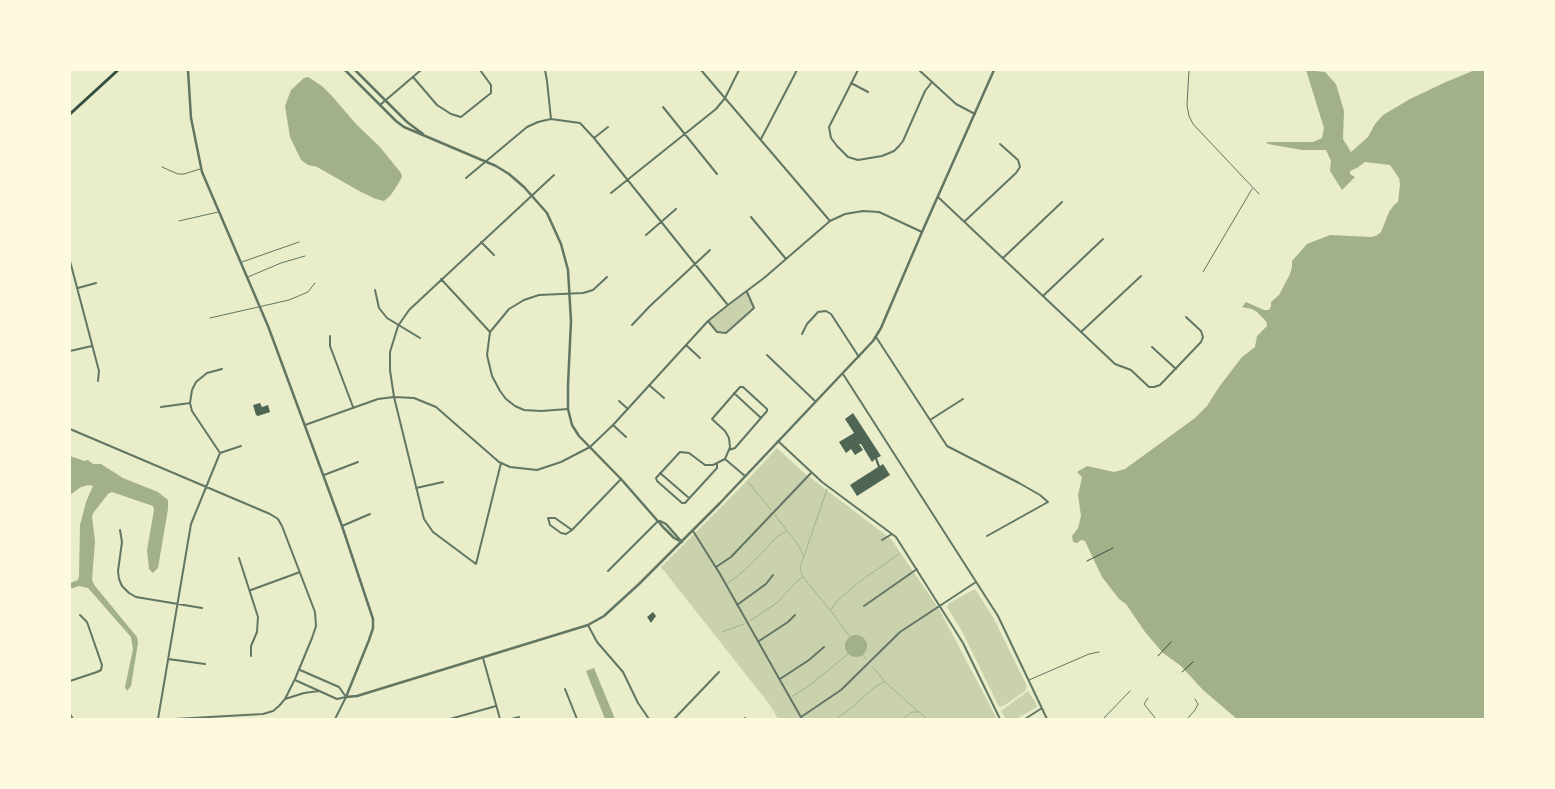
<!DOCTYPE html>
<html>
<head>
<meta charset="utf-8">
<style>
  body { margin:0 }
  #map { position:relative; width:1555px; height:789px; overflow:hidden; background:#e9edc9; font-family:Poppins,sans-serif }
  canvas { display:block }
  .frame { position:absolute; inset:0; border:71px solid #fefae0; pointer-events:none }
</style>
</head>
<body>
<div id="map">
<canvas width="1555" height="789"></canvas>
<div class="frame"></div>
</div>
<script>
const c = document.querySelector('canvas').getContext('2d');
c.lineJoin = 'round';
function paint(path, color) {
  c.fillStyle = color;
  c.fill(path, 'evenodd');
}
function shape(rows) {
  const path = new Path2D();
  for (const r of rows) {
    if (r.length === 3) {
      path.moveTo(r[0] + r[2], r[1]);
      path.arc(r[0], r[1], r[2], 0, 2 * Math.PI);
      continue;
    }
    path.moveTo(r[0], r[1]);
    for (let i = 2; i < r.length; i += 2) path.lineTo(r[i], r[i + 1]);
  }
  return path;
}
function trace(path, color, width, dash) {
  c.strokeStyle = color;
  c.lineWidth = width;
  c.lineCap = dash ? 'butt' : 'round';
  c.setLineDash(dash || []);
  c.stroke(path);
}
const green = shape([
  [747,292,753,304,754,308,726,333,720,333,708,321],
  [777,448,803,472,891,539,939,609,997,719,778,719,770,705,661,567,739,489],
  [975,589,993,617,1027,686,1025,691,1005,705,999,707,963,633,947,607,949,603],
  [1028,691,1036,703,1037,707,1016,719,1006,719,1001,711]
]);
const water = shape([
  [1306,70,1325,72,1336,84,1344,111,1343,139,1351,152,1368,137,1375,124,1383,115,1410,99,1446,82,1475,70,1485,70,1485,719,1237,719,1203,690,1181,666,1163,653,1145,632,1126,604,1119,599,1102,577,1085,541,1081,540,1077,543,1073,542,1072,536,1078,528,1081,516,1078,495,1082,477,1077,472,1087,466,1114,472,1125,469,1195,418,1207,406,1219,387,1242,357,1255,347,1257,336,1267,326,1266,321,1257,312,1252,309,1242,307,1246,302,1264,310,1269,310,1271,306,1271,302,1279,295,1290,274,1292,267,1292,261,1307,244,1330,235,1371,237,1376,236,1381,232,1389,212,1394,205,1398,202,1400,184,1399,178,1390,165,1365,162,1357,168,1350,171,1350,174,1355,177,1342,190,1330,171,1331,161,1326,150,1302,150,1268,144,1266,142,1313,142,1322,138,1324,128],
  [308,77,322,86,332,96,356,124,380,147,401,173,402,177,395,189,390,196,384,201,376,199,361,192,317,167,308,165,301,160,290,137,285,106,291,90,304,78],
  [70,456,84,461,88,460,93,464,101,464,123,478,158,492,168,500,168,509,158,568,153,573,149,569,147,550,154,510,153,506,112,492,108,494,94,512,92,516,95,541,92,580,95,586,137,637,138,643,131,686,127,691,125,687,133,649,131,637,88,588,79,586,70,589,70,583,78,580,79,576,80,525,86,502,93,486,88,485,81,487,70,495],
  [856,646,11],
  [594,668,615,719,605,719,586,671]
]);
const stream = shape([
  [748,482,771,510],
  [827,489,800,568,803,577,833,614,849,636],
  [775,515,799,546,803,555],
  [728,583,745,570,777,537,786,531],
  [831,610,836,602,859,582,899,554],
  [750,621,778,602,796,582,803,577],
  [722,632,744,624],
  [863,655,865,658],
  [872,666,886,683,927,719],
  [793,696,810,685,848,654],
  [836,719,851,708,876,686,884,682],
  [903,719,912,712,920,712]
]);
const building = shape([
  [260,403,262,407,268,405,270,412,258,416,256,415,253,405],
  [853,413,881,456,877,458,880,466,883,464,890,475,857,496,850,485,878,467,875,459,872,462,861,444,859,444,863,450,855,455,851,449,846,453,839,442,854,433,845,419],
  [653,612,656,616,651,623,647,617]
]);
const path = shape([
  [1087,561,1113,548],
  [1158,656,1171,642],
  [1182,672,1193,662]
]);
const service = shape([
  [1189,70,1187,105,1189,116,1193,124,1259,194],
  [162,167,178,174,184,174,200,169],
  [179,221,218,212],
  [242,262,299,242],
  [1203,272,1252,189],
  [248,277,281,263,305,256],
  [210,318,289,300,308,292,315,283],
  [1029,680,1089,654,1099,652],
  [1148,698,1144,704,1156,719],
  [1103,719,1130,691],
  [1187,719,1195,710,1198,704,1195,699]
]);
const minor = shape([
  [545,70,547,81,551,119],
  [701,70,830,221],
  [858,70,829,127,831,138,837,146,848,157,858,160,882,156,894,151,899,146,903,141,925,91,932,82],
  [919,70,956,104,975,114],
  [413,77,437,105,451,114,461,117,491,93,491,85,480,70],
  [851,83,868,92],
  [380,105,421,70],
  [663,107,717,174],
  [594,138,608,127],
  [761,139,797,70],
  [466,178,527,127,538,122,551,119,580,123,594,138,727,304],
  [611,193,716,109,725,98,739,70],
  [938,197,1115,364,1131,370,1149,387,1154,387,1160,385,1201,342,1203,337,1201,331,1186,317],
  [751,217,786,259],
  [965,221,1016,173,1020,167,1018,160,1000,144],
  [646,235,676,209],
  [481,242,494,255],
  [1003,258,1062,202],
  [70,261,99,371,98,381],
  [441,279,490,332],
  [78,288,96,283],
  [375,290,379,308,387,318,420,338],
  [1044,295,1103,239],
  [708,321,717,332,726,333,754,308,747,292],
  [632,325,650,306,710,250],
  [1081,332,1141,276],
  [802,334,807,324,818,312,826,311,831,314,859,357],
  [330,336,330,346,353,407],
  [876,337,947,446,1019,483,1040,495,1048,502,987,536],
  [686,345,700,358],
  [1152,347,1176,369],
  [70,351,92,346],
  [767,355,815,401],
  [843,374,998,616,1047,719],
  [649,385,664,398],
  [734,393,761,418],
  [619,401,628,409],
  [161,407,190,403],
  [568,409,541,411,524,410,515,406,506,399,500,391,492,376,487,355,490,332,509,309,524,300,539,295,583,293,593,290,607,277],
  [930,420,963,399],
  [305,425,378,399,394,397,414,398,436,407,499,462,510,467,537,470,561,462,590,447,613,425,708,321,728,305,764,278,830,221,845,214,863,211,879,212,922,232],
  [613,425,626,437],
  [70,429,270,514,278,519,282,526,315,612,316,626,312,638,295,679,285,699,279,706,273,711,263,714,174,719],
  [778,441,822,482,896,537,963,643,1000,719],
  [220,453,192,411,190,403,192,390,196,382,207,373,222,369],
  [725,459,745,476],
  [501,463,476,564,433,532,424,519,394,397,390,370,390,352,398,326,409,310,554,175],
  [717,464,717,468,685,503,682,503,657,481,656,478,680,452,689,453,705,465,713,465,725,459,730,447,729,438,725,431,712,419,740,387,743,387,767,409,767,411,735,448,729,450],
  [660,473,689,498],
  [324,475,358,462],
  [416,488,443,482],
  [342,526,370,514],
  [120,530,122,542,118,571,119,579,122,586,129,593,136,597,202,608],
  [572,530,555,518,548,518,550,525,561,533,566,534,572,530,621,479],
  [693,531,720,574,802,719],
  [882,540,892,534],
  [239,558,258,617,257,632,251,646,251,656],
  [716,567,731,557,811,473],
  [608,571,658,521],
  [251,590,300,572],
  [737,605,766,584,773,575],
  [864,606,917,569],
  [588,625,597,642,623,672,638,703,649,719],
  [759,641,788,622,795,615],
  [483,658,500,719],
  [168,659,205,664],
  [300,670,339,687,346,697],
  [780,679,809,660,824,647],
  [295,680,337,699,346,697],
  [70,681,97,672,101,670,102,665,87,622,80,615],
  [565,689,577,719],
  [285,699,304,693,319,691],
  [70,714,73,719],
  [801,717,841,690,900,632,976,582],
  [158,719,191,524,220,453,241,446],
  [335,719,346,697],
  [450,719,496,706],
  [511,719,519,717],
  [674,719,719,672],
  [744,719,745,718],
  [1025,719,1042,708]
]);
const tertiary = shape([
  [188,70,191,118,202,172,268,326,342,526,373,619,373,628,369,640,346,697,357,696,588,625,604,616,639,584,720,503,873,341,881,328,922,232,994,70],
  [345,70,396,121,404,127,496,166,509,174,524,187,547,213,561,244,568,270,571,321,568,385,568,409,572,425,579,436,621,479,663,527,674,538,682,542],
  [355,70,407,122,423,134],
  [660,521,666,524,681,541]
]);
const secondary = shape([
  [70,114,118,70]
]);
paint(green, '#cad2ad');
paint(water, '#a3b18a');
trace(stream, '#a3b18a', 1);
paint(building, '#4f6655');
trace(path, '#344e41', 1);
trace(service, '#617663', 1);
trace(minor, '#617663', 2);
trace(tertiary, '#617663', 2.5);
trace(secondary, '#344e41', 3);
</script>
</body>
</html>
